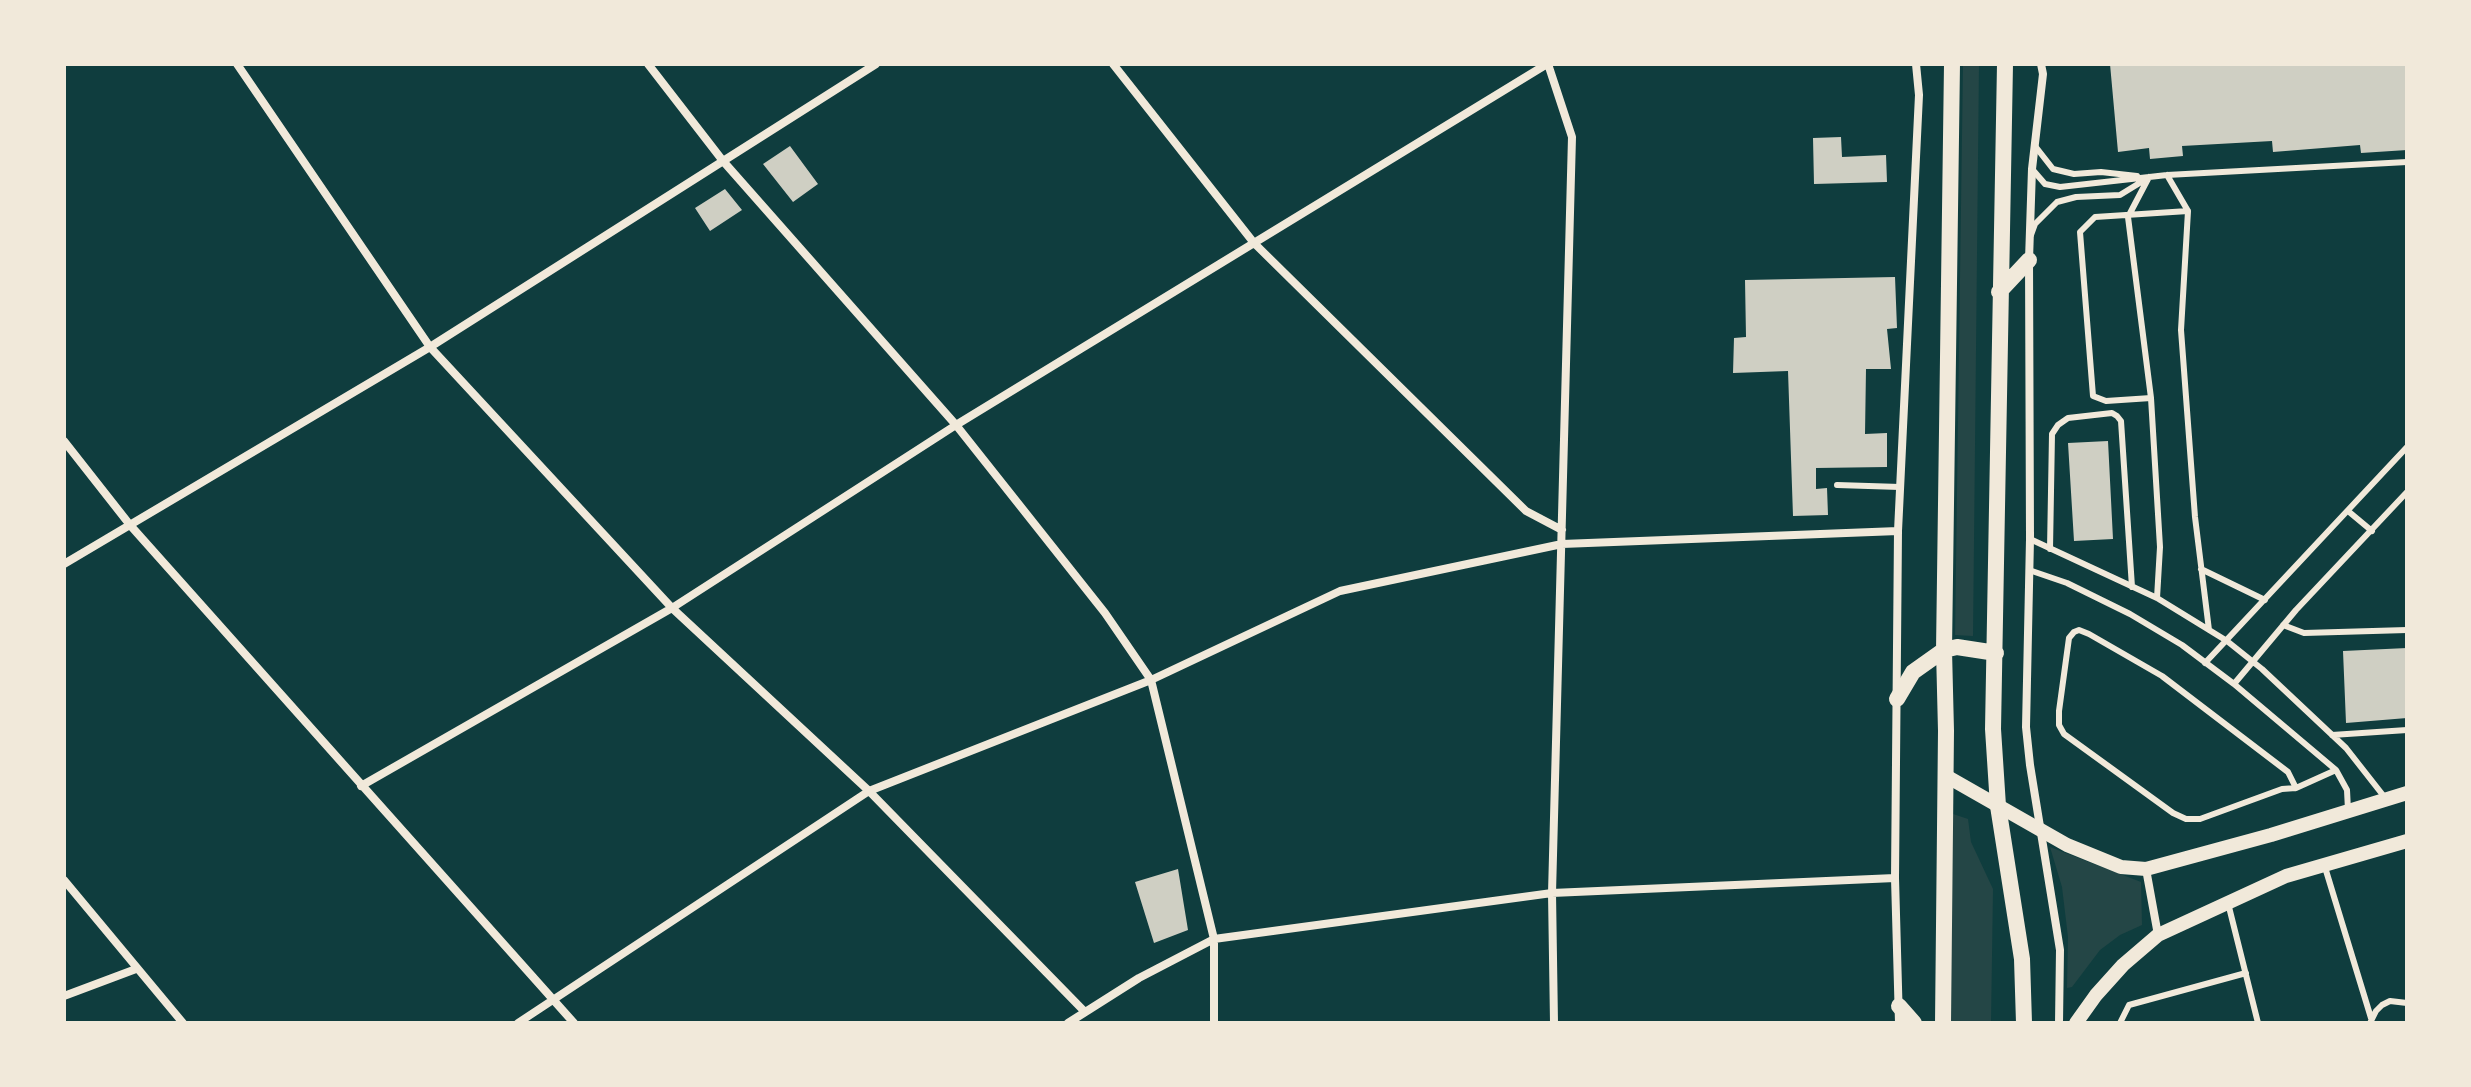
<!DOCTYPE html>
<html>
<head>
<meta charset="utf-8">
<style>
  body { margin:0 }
  #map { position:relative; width:2471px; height:1087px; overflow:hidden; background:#0f3d3e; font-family:Cabin,sans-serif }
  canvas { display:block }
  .frame { position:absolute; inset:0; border:66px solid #f1e9da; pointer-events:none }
</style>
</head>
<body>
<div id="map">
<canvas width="2471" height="1087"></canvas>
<div class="frame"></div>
</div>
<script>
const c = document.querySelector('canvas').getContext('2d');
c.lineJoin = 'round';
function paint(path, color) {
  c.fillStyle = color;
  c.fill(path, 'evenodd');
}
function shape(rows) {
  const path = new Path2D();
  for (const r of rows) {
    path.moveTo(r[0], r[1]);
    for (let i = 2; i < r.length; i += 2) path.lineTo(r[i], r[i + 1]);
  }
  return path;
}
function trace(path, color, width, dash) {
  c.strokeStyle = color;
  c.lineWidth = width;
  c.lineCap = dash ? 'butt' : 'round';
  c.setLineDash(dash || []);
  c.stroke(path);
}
const green = shape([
  [1963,64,1979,64,1973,636,1955,635],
  [1953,814,1968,819,1971,842,1993,889,1991,1023,1950,1023],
  [2050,847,2141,882,2142,925,2120,935,2100,950,2072,987,2067,988,2068,937,2062,887]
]);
const building = shape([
  [2110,64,2407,64,2407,150,2361,153,2360,145,2273,152,2272,141,2182,146,2183,156,2150,159,2149,148,2118,152],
  [1841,137,1842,157,1886,155,1887,182,1814,184,1813,138],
  [790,146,818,184,793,202,763,164],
  [725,189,742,210,710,231,695,208],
  [1895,277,1897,328,1887,329,1891,369,1866,369,1865,434,1887,433,1887,467,1816,468,1816,489,1827,488,1828,515,1793,516,1788,371,1733,373,1734,338,1746,337,1745,280],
  [2108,441,2113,539,2074,541,2068,443],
  [2407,648,2407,718,2346,723,2343,651],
  [1178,869,1188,930,1154,943,1135,882]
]);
const service = shape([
  [2035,146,2053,169,2074,174,2101,172,2137,176],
  [2032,169,2045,184,2060,187,2167,175,2407,162],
  [2167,175,2188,211,2181,330,2195,517,2209,630],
  [2149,177,2128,217,2151,398,2160,547,2157,598],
  [2031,235,2035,224,2057,202,2076,197,2120,195,2146,179],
  [2151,398,2106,401,2093,396,2080,232,2095,217,2188,211],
  [1837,485,1900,487],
  [2348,511,2372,531],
  [2030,539,2157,598,2227,641,2262,669,2346,748,2386,799],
  [2050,549,2052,434,2058,425,2068,418,2112,413,2117,416,2121,421,2132,587],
  [2201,569,2265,600],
  [2029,570,2067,583,2130,614,2182,645,2234,684,2336,770,2347,790,2348,810],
  [2283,625,2304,633,2407,630],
  [2205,663,2407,447],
  [2234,684,2296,610,2407,492],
  [2332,735,2407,730],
  [2296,788,2288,772,2162,676,2089,634,2079,630,2074,632,2069,638,2059,711,2059,725,2064,734,2173,813,2186,819,2200,819,2282,789,2296,788,2336,770],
  [2324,864,2371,1018],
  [2228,903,2258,1023],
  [2120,1023,2129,1005,2246,973],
  [2370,1023,2376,1011,2382,1005,2390,1001,2407,1003]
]);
const minor = shape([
  [237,64,430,347,672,608,869,791,1084,1011],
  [648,64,723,161,956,425,1105,613,1151,680,1214,939,1214,1023],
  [1113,64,1254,243,1526,511,1562,530],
  [1548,64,1572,137,1552,893,1554,1023],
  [2041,64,2043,74,2032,169,2029,260,2030,539,2026,727,2030,765,2060,950,2059,1023],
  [64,441,130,525,574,1023],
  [64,564,430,347,876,64],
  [361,786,672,608,956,425,1547,64],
  [2146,869,2158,935],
  [64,880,183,1023],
  [64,996,136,969],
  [518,1023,869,791,1151,680,1340,591,1562,544,1898,531],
  [1068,1023,1139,978,1214,939,1552,893,1895,878],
  [1899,1023,1895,878,1898,531,1919,95,1916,64]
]);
const tertiary = shape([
  [1946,776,2067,845,2121,867,2146,869,2271,835,2407,793],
  [2076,1023,2096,995,2123,965,2158,935,2286,876,2407,841]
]);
const secondary = shape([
  [2005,64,1993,729,1998,806,2022,959,2024,1023],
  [1999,292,2029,260],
  [1897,699,1913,672,1944,650,1957,647,1996,653],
  [1899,1006,1914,1023],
  [1943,1023,1946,731,1944,650,1952,64]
]);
paint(green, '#244646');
paint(building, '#cfcfc3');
trace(service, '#f1e9da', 6);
trace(minor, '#f1e9da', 8);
trace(tertiary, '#f1e9da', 14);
trace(secondary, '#f1e9da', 16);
</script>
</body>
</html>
